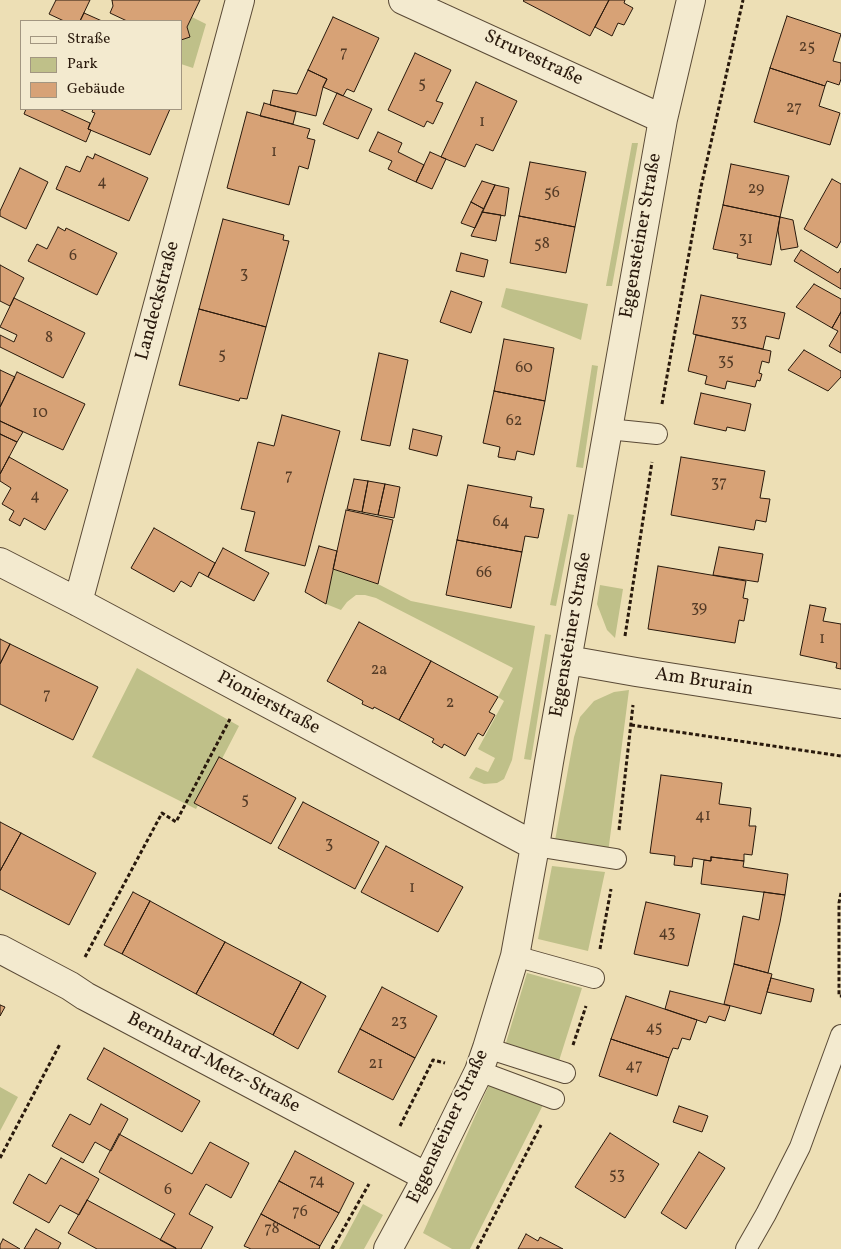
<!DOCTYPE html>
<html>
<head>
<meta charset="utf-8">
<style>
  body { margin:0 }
  #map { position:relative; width:841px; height:1249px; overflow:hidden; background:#eddfb5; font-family:Vollkorn,serif }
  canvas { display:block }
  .legend { position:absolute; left:20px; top:20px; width:162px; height:90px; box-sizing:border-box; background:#f3eacf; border:1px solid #a29681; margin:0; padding:6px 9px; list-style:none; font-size:15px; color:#29190c }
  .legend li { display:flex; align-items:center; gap:10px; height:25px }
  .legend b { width:25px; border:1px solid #a29681 }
</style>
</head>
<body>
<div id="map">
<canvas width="841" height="1249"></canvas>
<ul class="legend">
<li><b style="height:6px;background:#f3eacf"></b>Straße</li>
<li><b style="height:14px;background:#bfc089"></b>Park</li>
<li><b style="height:14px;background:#d7a276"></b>Gebäude</li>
</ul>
</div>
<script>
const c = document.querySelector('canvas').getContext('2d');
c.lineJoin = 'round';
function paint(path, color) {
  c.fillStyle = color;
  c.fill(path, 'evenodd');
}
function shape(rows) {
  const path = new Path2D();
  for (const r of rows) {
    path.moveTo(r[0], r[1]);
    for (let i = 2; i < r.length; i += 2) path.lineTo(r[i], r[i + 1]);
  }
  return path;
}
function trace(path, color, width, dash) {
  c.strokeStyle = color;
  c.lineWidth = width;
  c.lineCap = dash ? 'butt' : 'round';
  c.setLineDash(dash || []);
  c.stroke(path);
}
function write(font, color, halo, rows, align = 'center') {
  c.font = font + ' Vollkorn,serif';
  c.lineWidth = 4;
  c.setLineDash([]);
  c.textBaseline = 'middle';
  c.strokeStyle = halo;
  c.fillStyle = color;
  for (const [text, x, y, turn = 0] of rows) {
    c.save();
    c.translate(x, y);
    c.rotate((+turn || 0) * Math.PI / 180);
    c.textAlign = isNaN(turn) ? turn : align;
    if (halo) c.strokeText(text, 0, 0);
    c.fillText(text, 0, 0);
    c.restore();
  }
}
const green = shape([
  [192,17,206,24,193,68,181,64,181,40,190,36,187,27],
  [632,143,638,143,612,286,606,286],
  [506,288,588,304,581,340,501,307],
  [592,365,598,366,583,468,576,467],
  [568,514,574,515,556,606,550,605],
  [333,569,378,584,411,601,535,626,512,760,504,779,497,783,484,784,469,778,476,767,488,772,495,758,478,749,504,701,498,697,513,668,376,598,365,595,356,595,347,602,341,610,326,604],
  [600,585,623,589,615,638,607,630,597,604],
  [545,634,551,635,531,760,524,759],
  [137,668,239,726,196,809,92,757],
  [629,690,608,853,554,846,574,737,580,717,594,701,614,692],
  [552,866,605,872,588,951,538,939],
  [527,973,582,988,558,1064,505,1046],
  [489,1085,543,1105,470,1249,452,1249,423,1233],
  [0,1087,18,1097,0,1131],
  [363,1204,383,1215,364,1249,339,1249]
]);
const building = shape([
  [56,0,90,0,80,21,64,21,49,14,56,0],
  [112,0,200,0,187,27,190,37,181,40,181,21,127,21,110,13,113,6,112,0],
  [524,0,609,0,590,36,523,1,524,0],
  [609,0,625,0,624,3,633,8,624,25,618,23,612,36,595,27,609,0],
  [84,13,102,21,80,21,84,13],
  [787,16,841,34,833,61,841,63,841,79,839,85,827,81,825,86,770,68,787,16],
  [333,17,379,38,354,92,347,89,343,96,323,87,327,79,308,70,333,17],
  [415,53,451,70,436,101,443,103,433,124,427,121,424,127,388,110,415,53],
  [770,68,825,86,819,106,840,113,830,145,754,122,770,68],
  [308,70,327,79,323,87,316,116,270,105,273,90,297,94,308,70],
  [476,82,517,101,493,151,476,144,465,167,441,157,476,82],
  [337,93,372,109,358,139,323,124,337,93],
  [264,103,296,112,293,124,260,116,264,103],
  [26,109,59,109,90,123,88,129,91,130,86,142,24,114,26,109],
  [93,109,170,109,150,155,88,129,95,113,92,112,93,109],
  [247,112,310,129,307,138,315,140,308,169,299,166,289,205,227,188,247,112],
  [378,132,402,143,398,152,424,165,416,182,388,169,392,161,369,151,378,132],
  [430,152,446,159,432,189,416,182,430,152],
  [95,154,148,178,129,221,56,189,66,166,80,172,87,156,93,159,95,154],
  [530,162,586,172,575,227,519,216,530,162],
  [731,164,789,176,780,217,723,205,731,164],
  [20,168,48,182,26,229,0,216,0,211,20,168],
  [832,179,841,184,841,241,837,248,804,229,832,179],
  [482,181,495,185,484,209,471,202,482,181],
  [495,185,509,188,505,216,482,212,495,185],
  [471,202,484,209,475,228,461,223,471,202],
  [723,205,780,217,771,265,737,258,738,254,713,249,723,205],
  [482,212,501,215,496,241,471,236,482,212],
  [519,216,575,227,566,273,510,263,519,216],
  [780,217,793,220,798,247,781,250,778,230,780,217],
  [223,219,284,235,283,240,289,241,266,327,199,309,223,219],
  [58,227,65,231,66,228,117,253,97,295,28,261,37,244,47,249,58,227],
  [801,250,838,273,841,268,841,289,794,261,801,250],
  [461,253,488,260,484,277,456,271,461,253],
  [0,265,24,278,10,306,0,301,0,265],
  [814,284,841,299,841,312,832,328,796,307,814,284],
  [451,291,482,302,471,333,440,322,451,291],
  [701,295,785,313,779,339,766,336,763,349,693,334,701,295],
  [14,298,85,333,63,378,0,347,0,335,14,342,17,335,0,327,14,298],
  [199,309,266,327,247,399,240,398,239,401,179,385,199,309],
  [841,312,841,353,829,346,838,331,832,328,841,312],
  [696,335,771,351,769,363,762,361,759,373,762,374,760,381,757,380,755,387,727,381,725,389,705,384,707,376,688,371,696,335],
  [504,339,554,348,545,401,494,391,504,339],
  [804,350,841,371,841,377,828,391,788,370,804,350],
  [379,353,408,360,390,446,361,440,379,353],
  [0,370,15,377,0,407,0,370],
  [17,372,85,404,63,450,0,421,0,407,17,372],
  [494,391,545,401,534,455,517,451,515,460,498,457,500,447,483,443,494,391],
  [701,393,751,404,745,431,727,427,726,431,694,424,701,393],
  [282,415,340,431,305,566,245,551,255,512,241,509,258,442,274,446,282,415],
  [0,421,23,432,17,442,0,434,0,421],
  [413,429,442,436,437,456,409,449,413,429],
  [0,434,17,442,0,474,0,434],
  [9,457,68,490,45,530,24,518,20,526,9,520,14,511,2,504,11,488,0,481,0,474,9,457],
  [681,457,765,471,760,498,770,499,766,522,756,520,754,530,671,515,681,457],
  [354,479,368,481,362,512,347,509,354,479],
  [368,481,385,484,378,515,362,512,368,481],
  [385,484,400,487,394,518,378,515,385,484],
  [468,485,532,497,530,507,544,509,538,538,525,536,522,552,457,540,468,485],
  [346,510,393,520,378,584,333,569,346,510],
  [154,528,215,563,208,577,199,572,191,587,181,581,174,592,131,568,154,528],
  [457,540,522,552,511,608,446,595,457,540],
  [319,546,337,551,326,604,305,592,319,546],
  [719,547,763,554,758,582,713,575,719,547],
  [223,548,269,573,254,601,208,577,223,548],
  [658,566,746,581,743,598,748,599,744,621,739,620,735,643,648,629,658,566],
  [810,605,826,608,823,621,841,624,841,669,836,668,837,663,800,655,810,605],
  [359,622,431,661,399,720,374,707,373,709,362,704,363,701,327,681,359,622],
  [0,639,10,644,0,664,0,639],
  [10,644,98,687,73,740,0,704,0,664,10,644],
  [431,661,498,697,489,712,495,715,483,736,478,733,465,756,444,744,442,748,432,742,434,739,399,720,431,661],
  [219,757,296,798,271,844,194,803,219,757],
  [661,775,722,783,719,804,751,808,749,826,756,826,752,855,744,854,744,861,711,857,711,861,693,858,692,867,674,865,675,856,650,853,661,775],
  [303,802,379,842,355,889,278,848,303,802],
  [0,822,21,833,0,871,0,822],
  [21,833,96,873,69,925,0,889,0,871,21,833],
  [386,846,463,887,438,932,361,892,386,846],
  [711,857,744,861,743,867,788,874,785,895,701,884,704,860,711,861,711,857],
  [133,892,150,901,122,954,104,945,133,892],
  [764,892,785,895,780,922,768,973,734,964,743,916,759,920,764,892],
  [150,901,225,942,196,994,122,954,150,901],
  [646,902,700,914,688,966,634,954,646,902],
  [225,942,301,982,273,1035,196,994,225,942],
  [734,964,772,974,761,1014,724,1004,734,964],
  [771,978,814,989,811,1002,767,992,771,978],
  [301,982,326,996,298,1049,273,1035,301,982],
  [382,987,437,1016,415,1058,360,1029,382,987],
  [670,991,730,1006,725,1021,709,1016,706,1023,665,1009,670,991],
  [626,996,697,1020,690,1040,682,1038,678,1049,673,1048,669,1058,611,1039,626,996],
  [0,1005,5,1007,0,1016,0,1005],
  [360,1029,415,1058,393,1100,338,1072,360,1029],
  [611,1039,669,1058,657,1096,599,1076,611,1039],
  [104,1048,200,1101,182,1132,87,1079,104,1048],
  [101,1104,128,1119,111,1151,95,1142,83,1163,52,1146,70,1114,90,1125,101,1104],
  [679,1106,708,1116,702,1132,673,1122,679,1106],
  [610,1133,659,1164,625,1218,575,1187,610,1133],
  [119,1134,192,1174,210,1142,249,1163,231,1198,206,1184,189,1214,213,1227,201,1249,177,1249,160,1240,175,1214,99,1172,119,1134],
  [295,1151,354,1183,339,1213,279,1181,295,1151],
  [699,1152,725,1168,686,1229,661,1213,699,1152],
  [61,1158,99,1179,79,1215,60,1205,49,1223,13,1203,29,1174,46,1184,61,1158],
  [279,1181,339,1213,320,1246,261,1214,279,1181],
  [87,1200,176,1248,175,1249,97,1249,68,1233,87,1200],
  [261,1214,320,1246,319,1249,251,1249,244,1246,261,1214],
  [36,1229,61,1243,58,1249,24,1249,36,1229],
  [526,1234,538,1241,540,1237,563,1249,518,1249,526,1234],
  [3,1239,20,1249,0,1249,0,1245,3,1239]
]);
const path = shape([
  [662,404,701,187,743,0],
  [625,636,652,462],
  [631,725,841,756],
  [619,830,633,705],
  [841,893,839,903,839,996,841,996],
  [600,949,611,889],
  [85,957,162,813,176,822,230,719],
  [573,1045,586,1006],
  [400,1126,433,1060,445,1063],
  [0,1158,60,1044],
  [332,1249,369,1184],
  [477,1249,541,1125]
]);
const service = shape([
  [608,429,657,434],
  [535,846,616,859],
  [515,956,594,978],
  [487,1048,565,1073],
  [479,1071,554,1099],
  [746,1249,766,1214,800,1147,841,1035]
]);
const minor = shape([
  [403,0,663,119],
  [0,562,78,602,535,846],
  [78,602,240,0],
  [568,660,636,672,841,704],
  [0,949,70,986,85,996,427,1177],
  [388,1249,427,1177,479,1071,487,1048,515,956,535,846,549,762,663,119,691,0]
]);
const numberNames = [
  ["25",807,48],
  ["7",344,54],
  ["5",422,85],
  ["27",794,109],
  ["1",482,123],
  ["1",274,153],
  ["4",102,183],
  ["29",756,190],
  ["56",552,194],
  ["31",746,240],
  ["58",542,245],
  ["6",73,257],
  ["3",244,275],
  ["33",739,323],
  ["8",49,339],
  ["5",222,356],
  ["35",726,362],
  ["60",524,369],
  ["10",40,414],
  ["62",514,422],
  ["7",289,477],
  ["37",719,484],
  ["4",35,497],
  ["64",501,523],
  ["66",484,574],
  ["39",699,609],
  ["1",822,640],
  ["2a",379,671],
  ["7",47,696],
  ["2",450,704],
  ["5",245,801],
  ["41",703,817],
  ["3",329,845],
  ["1",412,889],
  ["43",667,934],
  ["23",399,1023],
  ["45",654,1029],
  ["21",376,1065],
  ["47",634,1067],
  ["53",617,1176],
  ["74",317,1182],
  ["6",168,1191],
  ["76",300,1213],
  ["78",272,1230]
];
const streetNames = [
  ["Struvestraße",533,59,25],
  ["Eggensteiner Straße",642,236,-80],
  ["Landeckstraße",159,301,-75],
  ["Eggensteiner Straße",572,635,-80],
  ["Am Brurain",704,683,9],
  ["Pionierstraße",268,704,28],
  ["Bernhard-Metz-Straße",213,1064,28],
  ["Eggensteiner Straße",449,1127,-65]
];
paint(green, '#bfc089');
paint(building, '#d7a276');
trace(building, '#29190c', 1);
trace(service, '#5a4a36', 22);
trace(minor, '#5a4a36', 30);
trace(path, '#29190c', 3, [4, 2.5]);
trace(service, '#f3eacf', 20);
trace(minor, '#f3eacf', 28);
write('16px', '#543b26', null, numberNames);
write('19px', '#29190c', '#f3eacf', streetNames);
</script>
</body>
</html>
